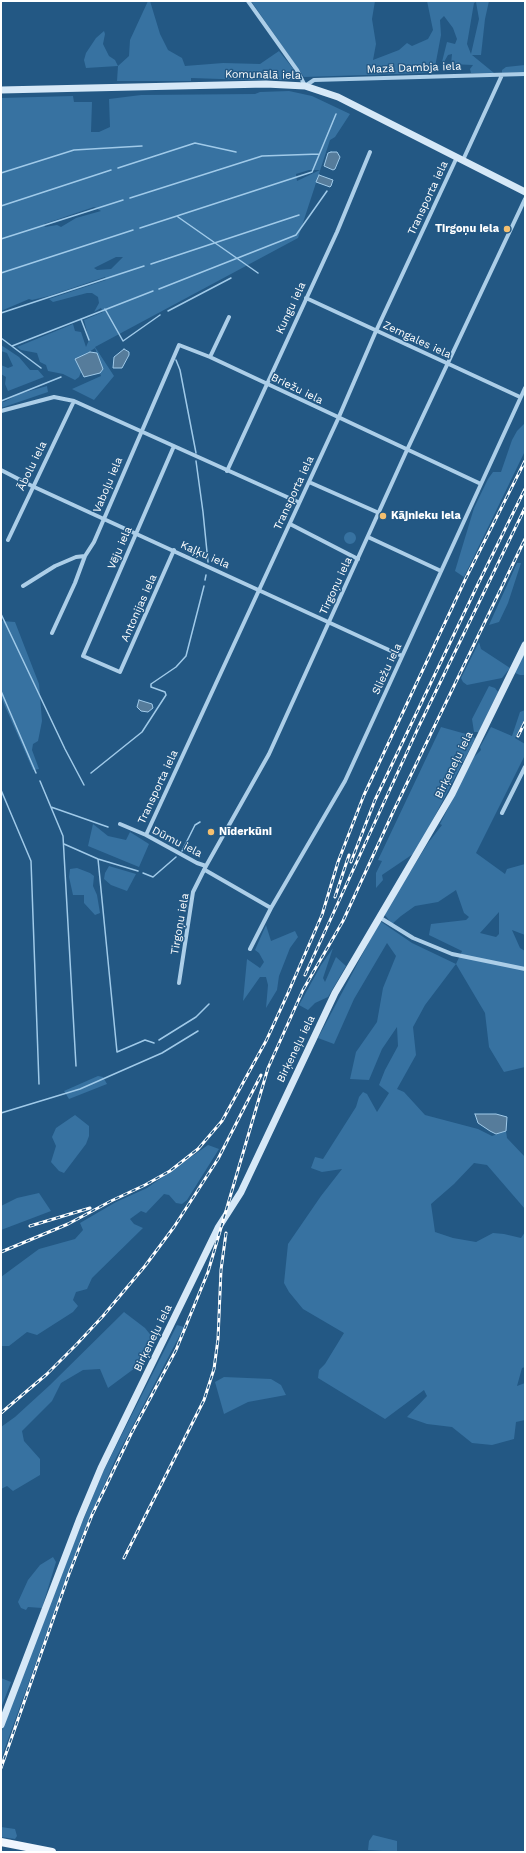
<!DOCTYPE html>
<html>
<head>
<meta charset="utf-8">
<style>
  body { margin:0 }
  #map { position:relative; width:526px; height:1853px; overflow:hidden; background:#235884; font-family:"Work Sans",sans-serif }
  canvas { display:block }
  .frame { position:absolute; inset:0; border:2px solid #fff; pointer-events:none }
</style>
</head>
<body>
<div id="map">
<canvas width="526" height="1853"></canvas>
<div class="frame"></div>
</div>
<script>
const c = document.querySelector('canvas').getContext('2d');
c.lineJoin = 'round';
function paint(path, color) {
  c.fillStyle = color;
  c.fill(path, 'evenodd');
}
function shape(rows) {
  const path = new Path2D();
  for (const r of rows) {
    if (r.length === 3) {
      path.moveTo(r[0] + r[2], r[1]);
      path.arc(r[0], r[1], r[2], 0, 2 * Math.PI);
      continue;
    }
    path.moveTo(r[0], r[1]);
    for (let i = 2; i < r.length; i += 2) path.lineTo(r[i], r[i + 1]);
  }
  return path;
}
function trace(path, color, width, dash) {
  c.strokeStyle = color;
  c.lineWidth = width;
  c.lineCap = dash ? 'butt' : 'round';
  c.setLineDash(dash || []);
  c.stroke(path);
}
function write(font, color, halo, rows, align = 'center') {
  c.font = font + ' "Work Sans",sans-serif';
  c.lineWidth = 3;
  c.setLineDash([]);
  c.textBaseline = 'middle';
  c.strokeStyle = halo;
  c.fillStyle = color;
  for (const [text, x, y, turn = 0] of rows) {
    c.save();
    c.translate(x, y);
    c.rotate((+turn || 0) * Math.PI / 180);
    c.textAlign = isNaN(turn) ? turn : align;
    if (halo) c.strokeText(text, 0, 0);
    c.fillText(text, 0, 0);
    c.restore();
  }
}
const green = shape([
  [148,1,150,1,160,34,168,50,182,58,185,66,223,63,260,64,279,51,295,71,295,78,293,80,250,80,191,78,191,81,117,81,118,66,86,68,84,60,86,53,96,38,104,31,105,34,103,44,109,56,115,60,118,66,129,56,130,40],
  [251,1,375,1,372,19,376,44,373,60,399,50,407,43,412,46,428,39,433,30,427,1,489,1,485,19,481,55,472,55,494,73,471,73,470,69,473,65,451,64,452,54,448,55,444,62,442,62,447,42,455,44,457,39,453,28,444,16,440,20,441,35,435,67,426,73,304,77],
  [476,2,479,19,471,54,467,44,474,3],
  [525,65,525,72,502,73,502,70,506,67],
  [289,91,312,96,350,114,335,137,330,140,298,238,95,347,114,376,94,400,72,389,101,376,100,373,103,369,95,348,89,352,76,359,81,372,79,377,75,380,63,374,48,371,46,365,40,362,37,353,21,350,17,347,73,324,75,331,81,332,86,347,89,340,84,320,103,312,101,308,94,312,99,303,98,297,92,293,87,293,53,302,49,299,106,280,105,277,49,296,32,300,29,299,1,311,1,98,73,96,74,102,92,102,91,132,99,132,110,127,109,99,141,95,255,94,260,92],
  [309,170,320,170,297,181,296,174],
  [94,207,101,211,76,218,61,227,57,225,45,227,44,224],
  [116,257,123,257,111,269,97,270,94,268],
  [1,345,19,357,30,370,38,370,44,377,8,391,5,384,6,377,1,374,1,365,8,368,13,366,7,353,1,351],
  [47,386,48,392,1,408,1,401,4,402,19,394],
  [525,423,525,451,464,577,455,571,474,508,488,479,493,472,501,472,512,440,517,431],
  [350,538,6],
  [517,563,521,563,508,603,499,622,489,625],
  [1,621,15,622,39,684,42,721,38,741,33,744,32,750,39,769,33,770,1,697],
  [479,642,481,649,510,668,502,678,467,685,463,682,461,678],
  [525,652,525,675,520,675,515,673],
  [489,686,495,688,498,692,479,732,474,732,472,719],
  [525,710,525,719,515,738,525,744,525,755,476,853,505,874,507,869,525,864,525,935,512,930,520,948,525,951,525,1067,504,1072,489,1047,485,1013,456,964,425,1005,413,1027,416,1055,397,1089,404,1092,425,1115,478,1129,492,1136,506,1131,507,1138,525,1157,525,1209,487,1165,474,1163,454,1184,431,1204,435,1232,453,1238,476,1242,493,1233,504,1234,521,1238,525,1232,525,1367,522,1368,517,1386,525,1383,525,1420,516,1422,514,1439,492,1445,472,1443,452,1427,427,1424,407,1417,427,1396,424,1390,385,1419,318,1378,319,1370,325,1364,344,1333,303,1309,289,1292,284,1283,288,1244,321,1196,342,1169,322,1172,311,1168,315,1157,323,1159,356,1107,359,1097,363,1092,367,1094,377,1112,389,1093,379,1085,385,1070,398,1046,397,1027,382,1049,369,1080,350,1079,356,1052,377,1022,383,988,396,956,387,943,354,999,334,1044,318,1038,380,921,412,943,456,964,462,951,429,935,431,924,466,920,469,917,464,913,456,890,438,902,415,906,401,916,392,924,384,914,428,843,442,825,440,824,474,757,481,750,480,747,491,727,512,736,520,712],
  [499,912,499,934,496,937,480,933],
  [441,727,473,736,475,739,416,852,382,875,383,880,376,888,376,873,382,861,378,860],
  [93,824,108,836,126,840,130,832,149,844,139,867,88,846],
  [109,866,136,874,127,891,111,885,104,879,105,873],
  [77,868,90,873,94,876,93,886,97,895,100,913,95,915,84,903,84,895,73,895,69,877,70,869],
  [266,925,271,941,295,931,298,937,290,948,279,976,277,990,266,1008,268,985,266,977,260,977,243,1001,247,959,260,968,264,962,259,953,255,950],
  [333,948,323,978,325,982,336,957,346,966,328,997,315,1003,308,1010,299,1005,321,965],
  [98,1076,103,1077,107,1084,69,1099,64,1091],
  [75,1115,89,1126,89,1136,86,1144,64,1173,59,1171,51,1162,56,1146,52,1137,56,1128],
  [208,1145,219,1149,187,1200,182,1204,176,1203,169,1195,164,1194,146,1213,141,1211,130,1219,134,1224,143,1228,92,1278,87,1289,76,1292,73,1300,78,1306,73,1312,37,1335,27,1332,9,1346,1,1346,1,1277,39,1249,75,1239,83,1230,80,1223,116,1202,147,1188],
  [39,1193,51,1211,1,1230,1,1206,17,1198],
  [124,1312,145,1328,153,1338,135,1368,108,1388,100,1369,83,1370,61,1383,52,1401,22,1431,24,1441,40,1459,40,1475,13,1491,7,1486,1,1489,1,1427,15,1417,50,1385],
  [177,1325,184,1327,116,1458,80,1541,1,1759,1,1733,77,1535,103,1472],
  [224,1377,271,1379,281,1385,286,1395,248,1402,224,1414,215,1382],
  [53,1557,56,1562,42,1608,28,1607,26,1610,21,1608,18,1602,28,1580,40,1565],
  [1,1678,11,1682,1,1708],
  [1,1827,15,1829,17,1836,15,1839,1,1837],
  [373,1835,397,1841,397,1852,368,1850,369,1841]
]);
const water = shape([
  [331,152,337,152,340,157,335,169,333,170,324,166,328,153,331,152],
  [319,175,333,180,331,186,330,187,316,182,319,175],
  [124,349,129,352,129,355,122,368,113,368,114,357,124,349],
  [90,352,97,353,103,369,100,373,84,377,75,359,90,352],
  [139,700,152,704,153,708,148,712,141,711,137,707,139,700],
  [475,1114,496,1114,507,1117,506,1131,496,1134,490,1131,478,1123,475,1114]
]);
const stream = shape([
  [118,168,195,143,236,152],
  [1,173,74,150,142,146],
  [130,198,262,156,319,154],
  [1,206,111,170],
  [178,217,258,273],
  [140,228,312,172,336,114],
  [1,239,123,200],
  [151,264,299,215],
  [1,273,133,230],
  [159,289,296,235,327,191],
  [105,309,123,341,160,315],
  [168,311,231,278],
  [1,313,144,266],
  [81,319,89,340],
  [1,338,41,368],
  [12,346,153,291],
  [176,360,180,370,196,453],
  [1,401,61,377],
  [196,461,203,512,208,562],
  [205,580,206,575],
  [1,614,65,749,84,785],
  [1,691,36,773],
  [91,773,142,732,166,695,165,692,151,687,151,684,176,667,186,656,204,586],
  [40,781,63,836,76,1066],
  [1,790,31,861,39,1084],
  [51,807,108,827],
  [64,844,98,859,138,871],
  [182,851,195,825,200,822],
  [98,859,117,1052,145,1040,154,1043],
  [143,873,153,877,176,857],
  [159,1040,196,1017,209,1004],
  [1,1113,80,1089,162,1053,198,1031]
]);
const street = shape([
  [248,1,297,70,305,86,314,80,525,74],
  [463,160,502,75],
  [306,298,520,397],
  [210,357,229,317],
  [1,411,54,397,74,401,298,502],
  [1,470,32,486,402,656],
  [227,471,337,232,370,152],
  [309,482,379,513],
  [290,524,358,559],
  [368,537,441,571],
  [8,540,74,401],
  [174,550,120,672,83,656,174,446],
  [23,586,55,566,76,557,85,556],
  [52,633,75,583,85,556,94,542,179,345,210,357,481,484],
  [502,813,525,767],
  [120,824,146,835,197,863,206,866],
  [146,835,338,419,376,331,457,157],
  [205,870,271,908],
  [379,917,413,938,452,954,525,969],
  [250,949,271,908,345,781,525,388],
  [179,983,193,892,206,866,269,754,407,450,525,199]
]);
const secondary = shape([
  [1,90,266,84,305,86,338,97,525,192],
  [1,1725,80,1518,101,1468,218,1228,241,1192,335,993,452,794,525,645]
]);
const primary = shape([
  [1,1842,52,1852]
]);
const rail = shape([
  [518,736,525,722],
  [351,862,375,800,478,584,525,489],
  [335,897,349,855],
  [305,975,419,726,525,508],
  [30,1226,90,1208],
  [1,1252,68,1224,111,1201,145,1185,170,1171,198,1149,222,1121,266,1041,288,993,322,915,338,862,364,795,466,578,525,461],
  [1,1413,47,1374,76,1345,103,1316,145,1266,174,1227,218,1159,261,1075],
  [124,1558,204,1400,214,1369,218,1339,221,1270,226,1233],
  [1,1768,69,1574,92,1515,131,1434,176,1350,208,1272,268,1068,303,990,343,921,394,810,525,539]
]);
const markers = [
  [507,229,4,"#f4bf6f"],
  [383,516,4,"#f4bf6f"],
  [211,832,4,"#f4bf6f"]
];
const streetNames = [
  ["Mazā Dambja iela",414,68,-2],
  ["Komunālā iela",263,75,1],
  ["Transporta iela",428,198,-65],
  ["Kungu iela",291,308,-65],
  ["Zemgales iela",417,340,25],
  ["Briežu iela",297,389,26],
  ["Ābolu iela",32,466,-64],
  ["Vaboļu iela",108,485,-67],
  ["Transporta iela",294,493,-65],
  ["Vēju iela",120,548,-67],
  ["Kaļķu iela",205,555,24],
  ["Tirgoņu iela",336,586,-65],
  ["Antonijas iela",139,608,-66],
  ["Sliežu iela",387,669,-65],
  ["Birķeneļu iela",454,765,-64],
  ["Transporta iela",158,787,-65],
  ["Dūmu iela",177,842,27],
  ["Tirgoņu iela",180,924,-80],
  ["Birķeneļu iela",296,1049,-64],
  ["Birķeneļu iela",153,1338,-64]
];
const poiNames = [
  ["Tirgoņu iela",499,229,"right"],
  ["Kājnieku iela",391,516],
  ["Nīderkūni",219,832]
];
paint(green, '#3772a1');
paint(water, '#567c9b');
trace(water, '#a0cae9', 1);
trace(stream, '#a0cae9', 1.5);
trace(street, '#accee8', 4);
trace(secondary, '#d6e8f7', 7);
trace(primary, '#eff6fe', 8);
trace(rail, '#fff', 3);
trace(rail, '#235884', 1.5, [4.5]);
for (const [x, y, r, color] of markers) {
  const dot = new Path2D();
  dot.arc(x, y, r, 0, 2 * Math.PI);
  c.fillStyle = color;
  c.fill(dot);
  trace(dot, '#235884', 1.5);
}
write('11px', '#fff', '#235884', streetNames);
write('bold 11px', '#fff', '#235884', poiNames, 'left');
</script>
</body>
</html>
